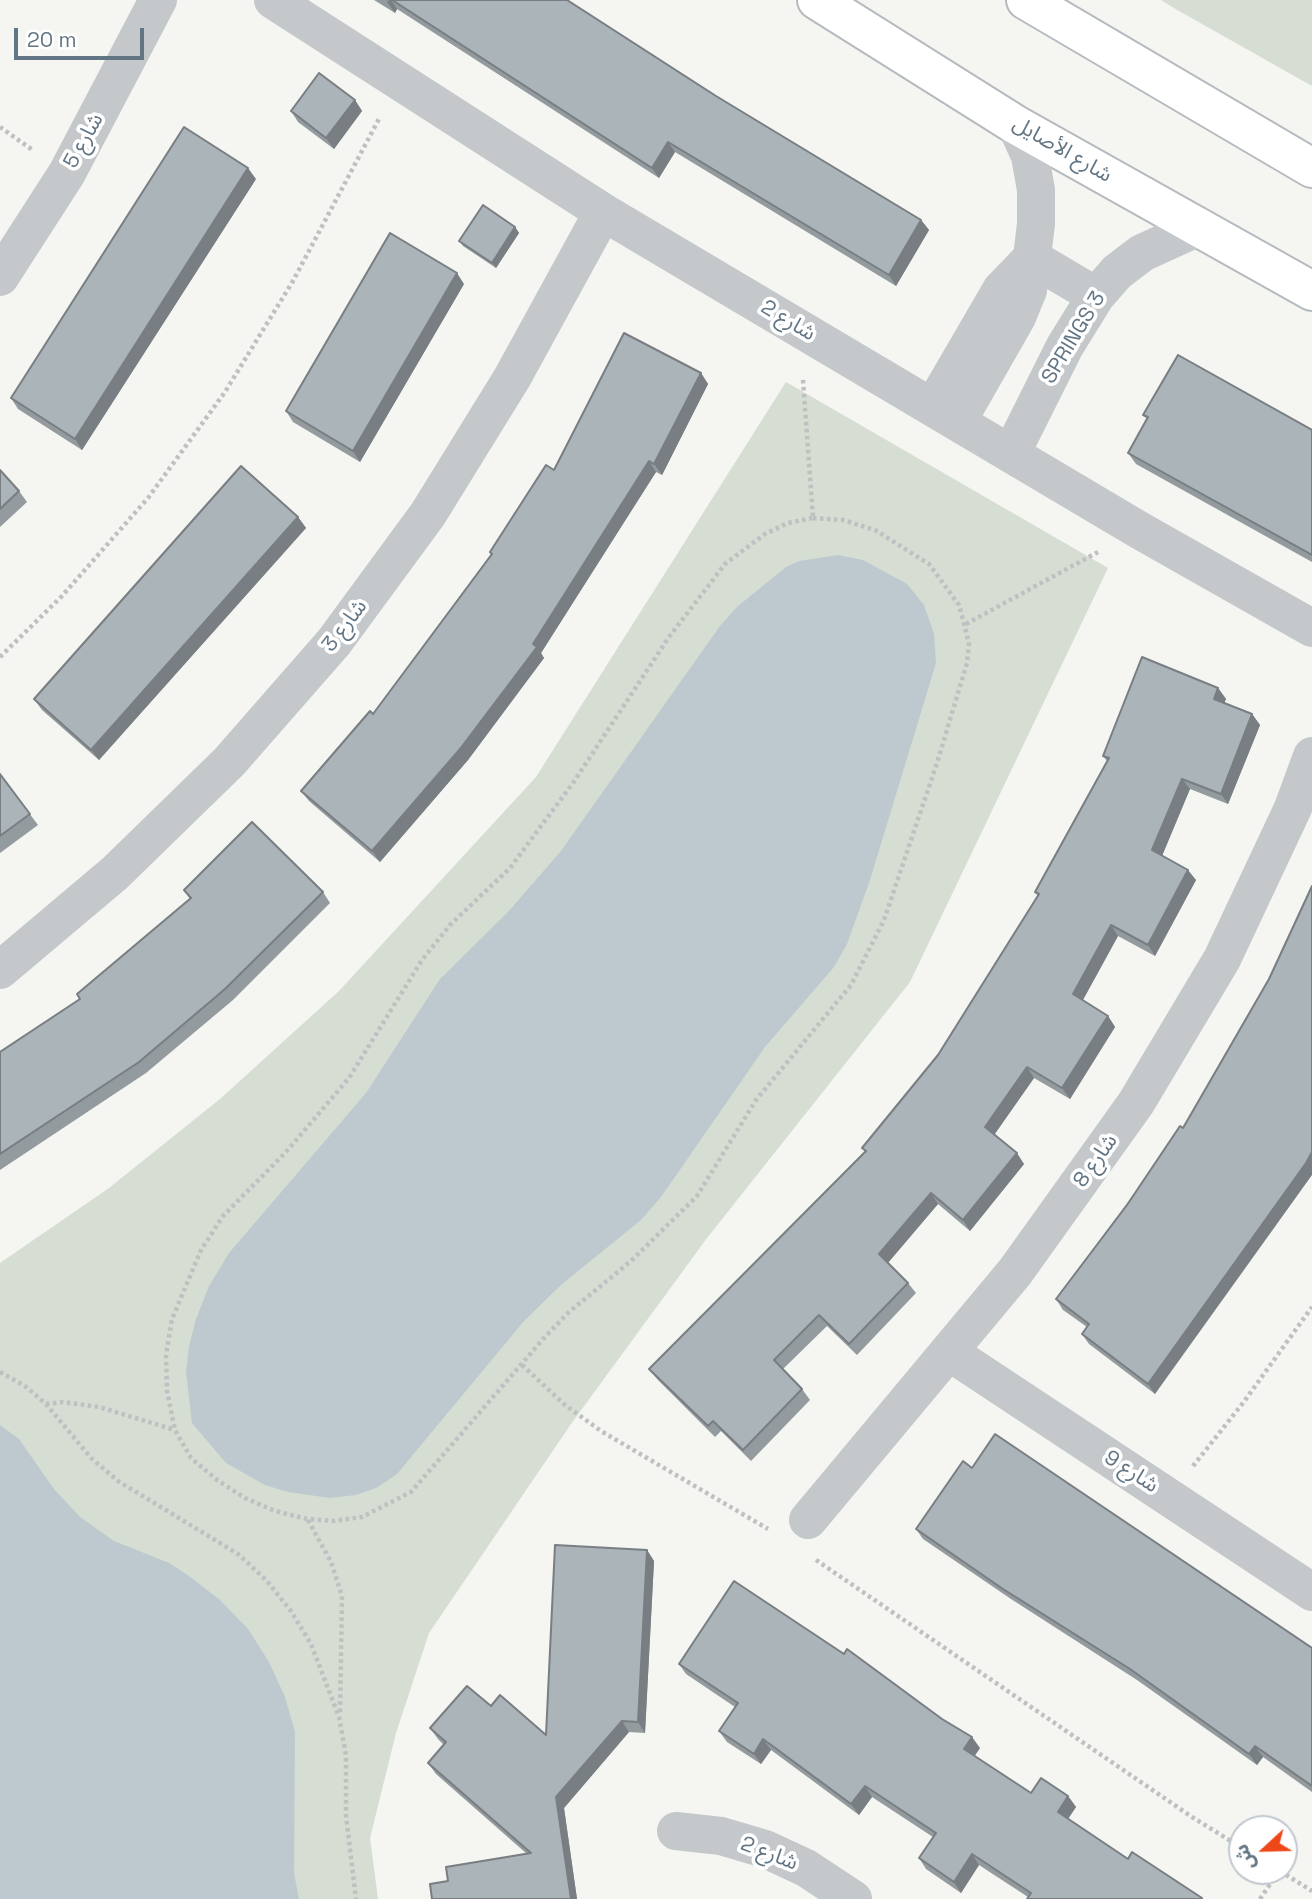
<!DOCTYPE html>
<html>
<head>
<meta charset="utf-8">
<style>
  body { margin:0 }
  #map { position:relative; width:1312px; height:1899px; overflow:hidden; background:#f5f5f1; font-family:"Space Grotesk","Noto Sans Arabic",sans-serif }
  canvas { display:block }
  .north { position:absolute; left:1228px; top:1815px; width:70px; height:70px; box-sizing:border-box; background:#fff; border:2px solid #c0c8ce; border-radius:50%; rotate:248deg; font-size:19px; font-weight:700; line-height:28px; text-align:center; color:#627584 }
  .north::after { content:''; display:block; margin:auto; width:24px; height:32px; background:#ee4818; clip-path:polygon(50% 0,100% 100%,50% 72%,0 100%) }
  .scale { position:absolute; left:14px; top:28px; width:130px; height:32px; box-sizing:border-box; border:4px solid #627584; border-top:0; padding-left:9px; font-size:21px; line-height:24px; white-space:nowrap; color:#627584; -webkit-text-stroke:5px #fff; paint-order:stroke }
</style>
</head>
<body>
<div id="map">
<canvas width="1312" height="1899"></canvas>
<div class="north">ش</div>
<div class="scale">20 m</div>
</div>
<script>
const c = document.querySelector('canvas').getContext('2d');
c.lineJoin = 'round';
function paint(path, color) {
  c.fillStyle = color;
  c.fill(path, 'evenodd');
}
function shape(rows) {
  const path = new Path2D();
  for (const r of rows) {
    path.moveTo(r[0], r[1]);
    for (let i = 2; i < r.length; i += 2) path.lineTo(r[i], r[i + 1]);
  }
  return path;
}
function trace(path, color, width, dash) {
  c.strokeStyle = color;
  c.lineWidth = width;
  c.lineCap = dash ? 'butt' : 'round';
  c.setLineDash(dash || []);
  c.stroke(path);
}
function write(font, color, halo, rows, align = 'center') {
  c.font = font + ' "Space Grotesk","Noto Sans Arabic",sans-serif';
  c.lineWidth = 7;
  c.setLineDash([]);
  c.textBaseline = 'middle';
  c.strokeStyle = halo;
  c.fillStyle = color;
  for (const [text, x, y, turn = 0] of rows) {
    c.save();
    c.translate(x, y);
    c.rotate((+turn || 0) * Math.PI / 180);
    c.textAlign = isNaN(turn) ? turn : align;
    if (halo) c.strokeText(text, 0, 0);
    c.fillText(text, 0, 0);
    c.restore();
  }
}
const green = shape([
  [1161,0,1312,0,1312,86,1172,7],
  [786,382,1108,568,910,982,707,1238,571,1424,429,1633,396,1733,370,1838,378,1899,0,1899,0,1263,109,1188,220,1099,339,991,536,777]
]);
const water = shape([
  [838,555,863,560,907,584,924,605,934,634,936,663,870,880,847,944,834,967,765,1047,661,1197,641,1220,562,1284,524,1321,397,1474,376,1488,356,1495,330,1498,288,1492,265,1485,226,1463,192,1423,186,1372,189,1346,196,1319,209,1286,229,1253,366,1093,440,979,508,912,561,851,720,626,737,607,786,567,799,561],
  [0,1425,19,1439,54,1489,80,1517,114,1541,169,1563,189,1576,220,1600,248,1629,269,1662,285,1697,295,1732,294,1873,299,1899,0,1899]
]);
const path = shape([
  [0,127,34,151],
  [803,380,813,518],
  [813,518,843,520,875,530,929,564,959,605,969,643,967,663,937,763,884,920,851,985,756,1100,697,1196,631,1261,569,1312,544,1338,411,1492,362,1517,334,1521,307,1519,275,1511,245,1498,217,1480,191,1458,175,1430,167,1391,166,1355,172,1319,201,1250,223,1216,286,1152,349,1078,422,960,450,925,510,868,573,783,669,637,725,564,765,534,788,523,813,518],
  [966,624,1098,552],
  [0,657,62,596,148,498,225,392,293,281,380,117],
  [522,1365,565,1405,601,1431,768,1529],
  [0,1372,25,1386,46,1404,91,1458,118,1481,238,1554,266,1580,291,1611,311,1644,339,1717,346,1755,346,1816,356,1899],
  [46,1404,63,1402,99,1407,175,1430],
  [1193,1466,1243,1403,1312,1307],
  [308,1520,331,1562,342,1596,340,1713],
  [816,1560,1192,1817,1242,1848],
  [1280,1871,1312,1891],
  [1260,1899,1279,1871]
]);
const minor = shape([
  [273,0,603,212,1139,530,1312,628],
  [1032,258,1096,296],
  [0,277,67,173,158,0],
  [933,407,1001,290,1028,262],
  [957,422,1017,317,1028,290,1036,224,1036,190,1030,156,1016,125],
  [1011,454,1065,346,1096,296,1117,272,1142,253,1199,227],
  [0,970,115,873,229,762,334,642,428,514,512,378,603,212],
  [949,1352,1312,1592],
  [808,1520,1015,1272,1136,1103,1222,959,1293,808,1312,756],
  [676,1831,721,1836,765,1849,806,1868,853,1899]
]);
const secondary = shape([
  [817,0,1016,125,1312,291],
  [1026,0,1312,168]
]);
const wall = shape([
  [374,0,567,0,716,96,921,220,929,230,896,286,675,152,659,178,397,9,395,13],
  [355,100,362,111,334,149,298,122,291,111],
  [256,179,82,450,18,409,11,398],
  [515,227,519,233,496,268,463,246,459,241],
  [464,284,360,462,293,422,286,411],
  [701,373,708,384,662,475,656,472,541,653,544,658,468,760,380,862,309,801,301,791,373,714,491,554,490,552,554,470],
  [1143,415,1312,430,1312,562,1136,464,1128,453,1147,419],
  [0,470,19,491,27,502,0,527],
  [298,517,306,528,99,760,42,710,34,699],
  [1218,688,1226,699,1224,703,1252,714,1260,725,1228,804,1190,789,1162,855,1196,880,1155,956,1118,936,1083,1000,1108,1016,1115,1027,1070,1099,1034,1078,994,1135,1024,1164,970,1231,938,1204,888,1263,908,1283,916,1293,857,1355,827,1326,783,1369,802,1389,810,1400,751,1461,721,1431,715,1437,657,1379,649,1369,865,1152,862,1148,938,1055,1038,896,1035,892,1107,761,1103,756],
  [0,774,38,825,0,853],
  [184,890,323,892,330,903,233,1000,146,1073,0,1170,0,1052,80,999,190,899],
  [1269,979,1155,1394,1089,1344,1082,1334,1087,1327,1063,1310,1056,1299,1183,1128],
  [972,1468,1312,1648,1312,1792,1263,1757,1257,1765,1137,1680,1011,1599,923,1539,916,1529],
  [647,1550,654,1561,645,1733,629,1732,564,1808,577,1899,432,1899,448,1881,527,1854,436,1774,428,1763,444,1745,438,1739,430,1728,491,1706,546,1735],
  [679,1664,980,1748,974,1756,1031,1793,1068,1796,1076,1807,1068,1819,1128,1859,1203,1899,1027,1899,1028,1897,979,1865,961,1893,926,1869,919,1858,933,1837,872,1797,859,1815,771,1750,761,1764,727,1742,719,1731,735,1707,686,1674]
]);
const shadedWall = shape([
  [389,0,391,0,397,9,395,13,387,2],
  [355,100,362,111,334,149,326,138],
  [668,142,675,152,659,178,652,168],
  [248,168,256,179,82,450,75,439],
  [921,220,929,230,896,286,889,275],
  [515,227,519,233,496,268,492,263],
  [457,273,464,284,360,462,353,451],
  [701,373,708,384,662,475,654,464],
  [649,461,656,472,541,653,544,658,468,760,380,862,372,851,533,644],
  [298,517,306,528,99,760,91,750],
  [1218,688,1226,699,1221,710,1214,699],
  [1252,714,1260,725,1228,804,1221,794],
  [1182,779,1190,789,1160,861,1152,850],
  [1188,870,1196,880,1155,956,1148,945],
  [1111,925,1118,936,1080,1005,1073,994],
  [1108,1016,1115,1027,1070,1099,1062,1088],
  [1027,1067,1034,1078,992,1138,985,1127],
  [1312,1152,1312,1175,1155,1394,1148,1384],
  [1017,1153,1024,1164,970,1231,963,1220],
  [931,1193,938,1204,886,1265,879,1254],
  [647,1550,654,1561,645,1733,638,1722],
  [622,1721,629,1732,564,1808,577,1899,571,1899,556,1797],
  [972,1737,980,1748,972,1760,964,1749],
  [763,1739,771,1750,761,1764,754,1754],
  [1255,1746,1263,1757,1257,1765,1249,1754],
  [865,1786,872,1797,859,1815,851,1804],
  [1068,1796,1076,1807,1065,1823,1058,1812],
  [972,1854,979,1865,961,1893,954,1882]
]);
const building = shape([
  [392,0,567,0,716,96,921,220,889,275,668,142,652,168,392,0],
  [319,73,355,100,326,138,291,111,319,73],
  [184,127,248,168,75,439,11,398,184,127],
  [483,205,515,227,492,263,459,241,483,205],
  [390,233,457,273,353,451,286,411,390,233],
  [624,333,701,373,654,464,649,461,533,644,537,647,460,749,372,851,301,791,370,711,373,714,492,554,490,552,546,465,554,470,624,333],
  [1178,355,1312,430,1312,555,1128,453,1148,417,1143,415,1178,355],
  [241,466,298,517,91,750,34,699,241,466],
  [0,470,19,491,0,509,0,470],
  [1142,657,1218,688,1214,699,1252,714,1221,794,1182,779,1152,850,1188,870,1148,945,1111,925,1073,994,1108,1016,1062,1088,1027,1067,985,1127,1017,1153,963,1220,931,1193,879,1254,908,1283,849,1344,819,1315,774,1360,802,1389,743,1450,713,1421,708,1426,649,1369,866,1151,862,1148,938,1055,1039,894,1035,892,1109,758,1103,756,1142,657],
  [0,774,30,814,0,836,0,774],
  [252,822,323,892,225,989,139,1062,0,1154,0,1052,80,999,77,994,191,898,184,890,252,822],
  [1312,886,1312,1152,1306,1163,1148,1384,1082,1334,1089,1324,1056,1299,1127,1205,1180,1126,1183,1128,1269,979,1312,886],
  [995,1434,1312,1648,1312,1786,1255,1746,1249,1754,1130,1669,1003,1589,916,1529,963,1461,972,1468,995,1434],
  [555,1545,647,1550,638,1722,622,1721,556,1797,571,1899,432,1899,430,1884,448,1881,446,1867,531,1853,428,1763,446,1742,430,1728,467,1686,491,1706,500,1695,546,1735,555,1545],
  [734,1581,844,1654,847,1649,942,1719,972,1737,964,1749,1031,1793,1041,1778,1068,1796,1058,1812,1128,1859,1132,1852,1202,1898,1201,1899,1027,1899,1031,1893,972,1854,954,1882,919,1858,936,1833,865,1786,851,1804,763,1739,754,1754,719,1731,738,1703,679,1664,734,1581]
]);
const streetNames = [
  ["شارع 5",84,141,-61],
  ["شارع الأصايل",1062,150,30],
  ["شارع 2",788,321,31],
  ["SPRINGS 3",1074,338,-59],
  ["شارع 3",345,626,-53],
  ["شارع 8",1096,1161,-55],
  ["شارع 9",1131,1472,33],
  ["شارع 2",769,1854,21]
];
paint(green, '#d6ddd2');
paint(water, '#bdc9ce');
trace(secondary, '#b4babe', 42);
trace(path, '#bec0c2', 4.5, [3.5, 3.5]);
trace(minor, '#c4c8cb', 38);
trace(secondary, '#fff', 38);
paint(wall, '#939b9f');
paint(shadedWall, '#787e82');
paint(building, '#abb4b9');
trace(building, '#787e82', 2);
write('21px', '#627584', '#fff', streetNames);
</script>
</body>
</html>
